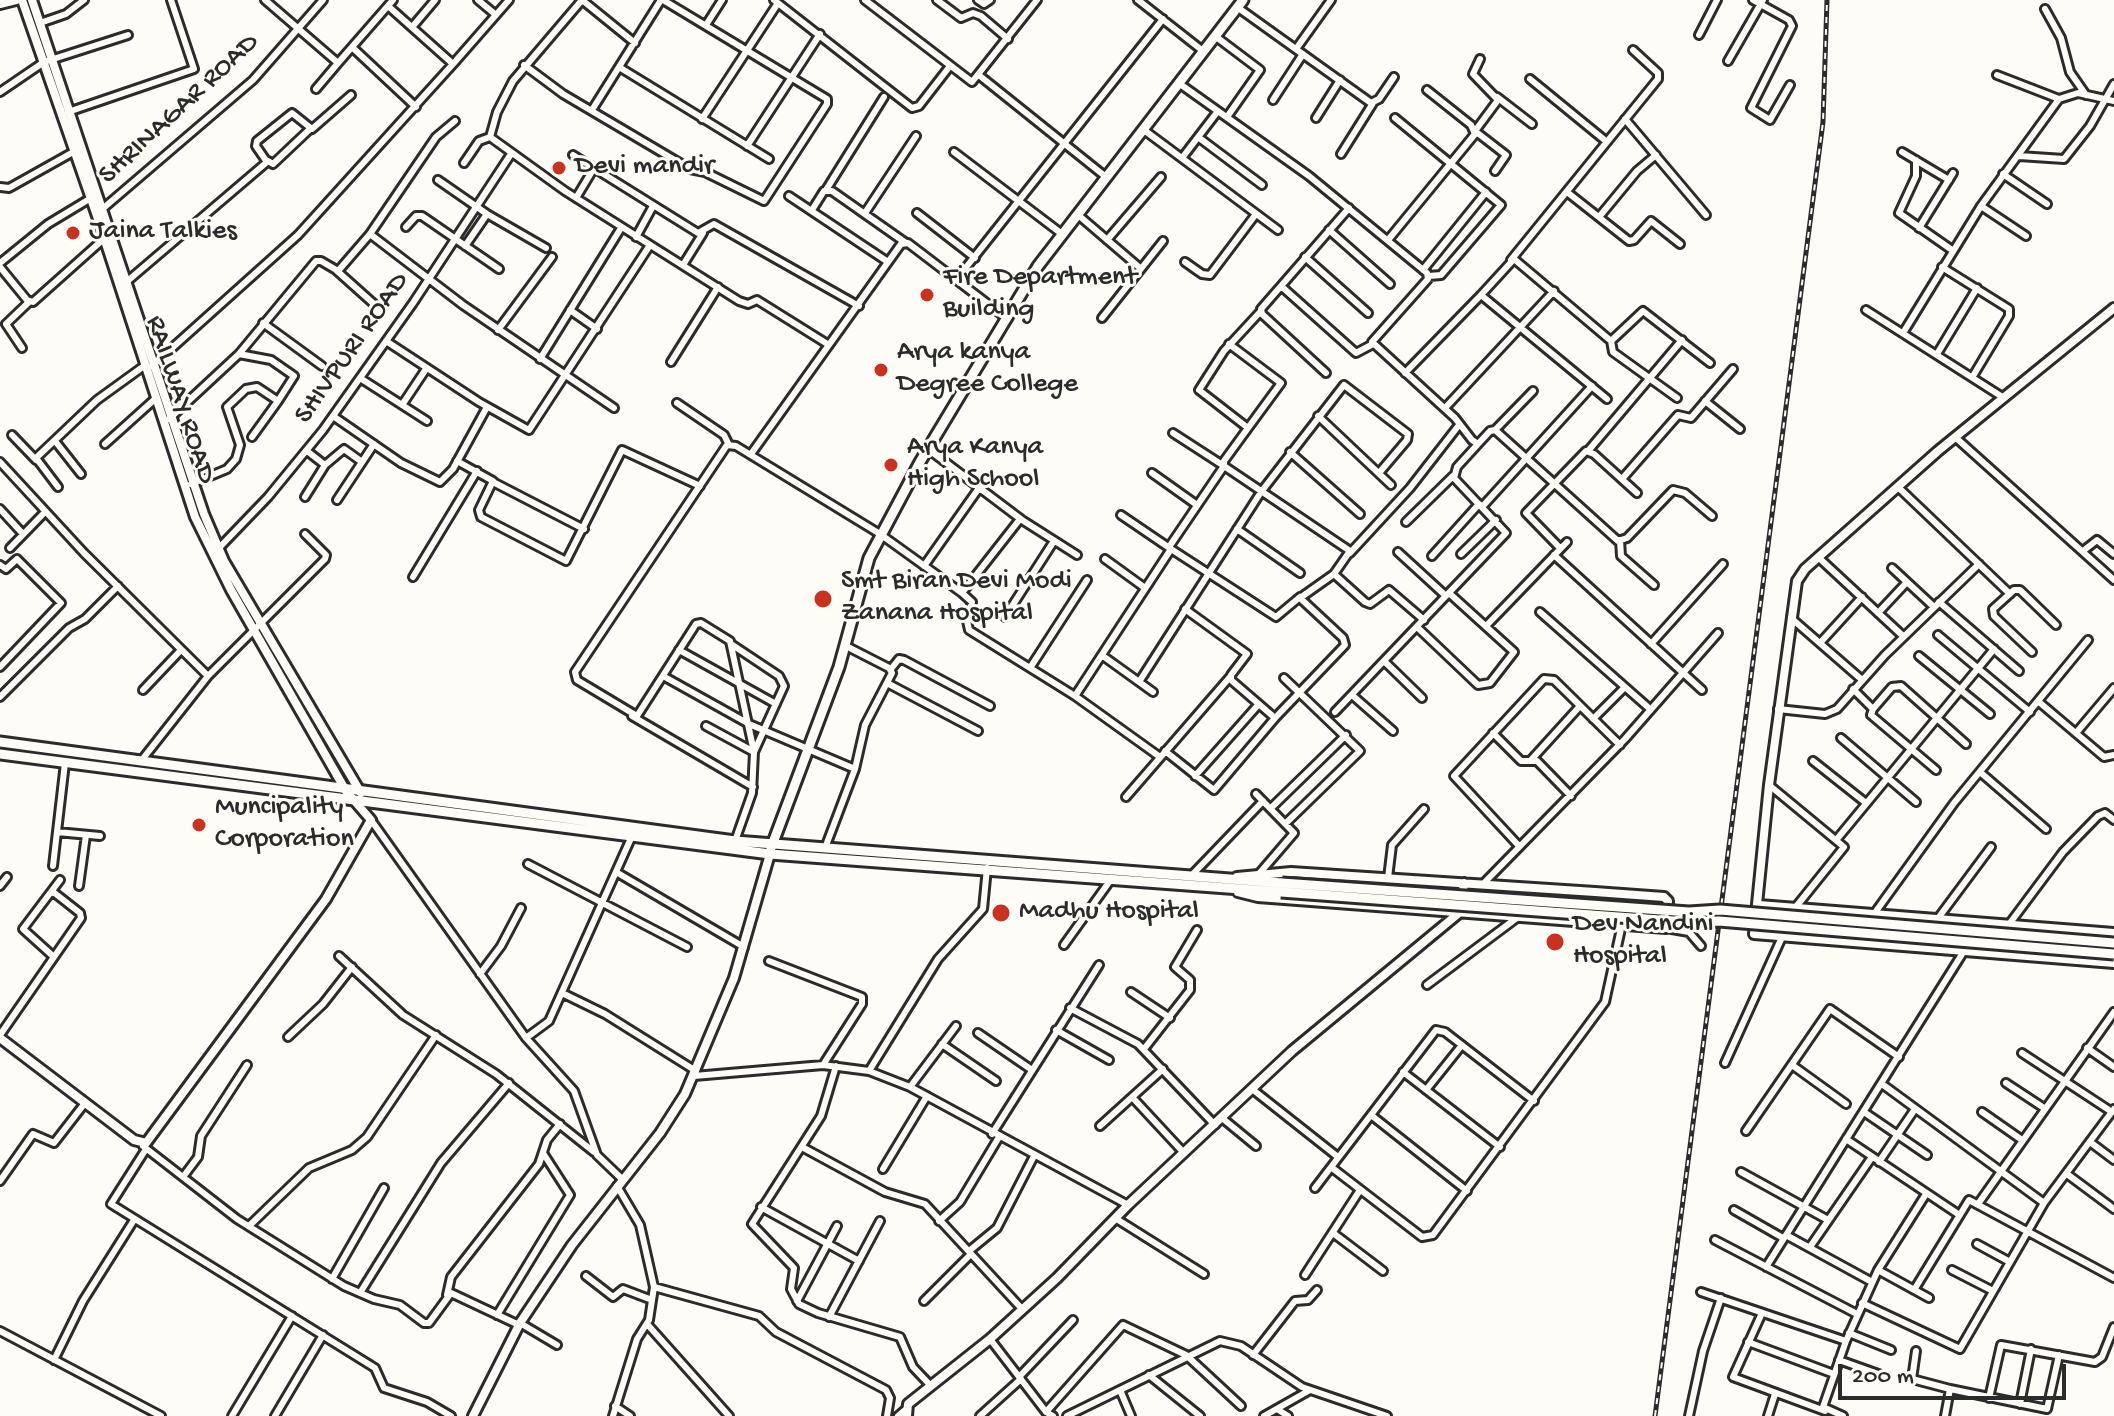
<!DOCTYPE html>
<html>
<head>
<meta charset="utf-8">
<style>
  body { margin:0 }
  #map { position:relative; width:2114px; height:1416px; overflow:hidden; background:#fdfcf7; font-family:"Gochi Hand",sans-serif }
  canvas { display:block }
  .scale { position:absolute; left:1838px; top:1364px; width:228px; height:36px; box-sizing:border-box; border:4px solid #2b2b2b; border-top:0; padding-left:10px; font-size:24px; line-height:28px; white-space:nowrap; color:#2b2b2b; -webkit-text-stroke:6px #fdfcf7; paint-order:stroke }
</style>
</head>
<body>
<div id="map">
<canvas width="2114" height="1416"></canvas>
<div class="scale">200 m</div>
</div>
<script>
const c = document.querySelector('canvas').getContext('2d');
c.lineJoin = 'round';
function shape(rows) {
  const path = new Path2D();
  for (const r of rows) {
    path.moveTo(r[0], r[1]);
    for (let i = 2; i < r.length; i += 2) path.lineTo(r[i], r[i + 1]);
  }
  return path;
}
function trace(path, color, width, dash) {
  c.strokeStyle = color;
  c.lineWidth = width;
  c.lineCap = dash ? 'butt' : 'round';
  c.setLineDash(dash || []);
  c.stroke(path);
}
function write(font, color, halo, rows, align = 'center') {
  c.font = font + ' "Gochi Hand",sans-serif';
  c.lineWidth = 6;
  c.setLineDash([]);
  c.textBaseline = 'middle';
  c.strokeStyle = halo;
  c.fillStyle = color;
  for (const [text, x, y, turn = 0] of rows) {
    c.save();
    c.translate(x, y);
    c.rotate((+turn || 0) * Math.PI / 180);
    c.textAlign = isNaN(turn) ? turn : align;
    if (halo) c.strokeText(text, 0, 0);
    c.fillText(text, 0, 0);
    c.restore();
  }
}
const minor = shape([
  [265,0,338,63,393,0],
  [478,0,496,15],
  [582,0,635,43],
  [774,0,912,108,919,106,950,66],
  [865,0,972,82,1037,0],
  [937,0,961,18,973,13,981,16,1008,39],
  [978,0,984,4,990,0],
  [1138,0,1203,51],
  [1753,0,1789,20,1792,26,1751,108,1770,120,1790,85],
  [388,6,453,64,509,0],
  [1237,7,1371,103,1379,99,1394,77],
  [2045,9,2061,38,2070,72,2086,95],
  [40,23,66,14,84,0],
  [706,25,722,0],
  [413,26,435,0],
  [1699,35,1717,0],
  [1215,36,1260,70,1227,117],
  [353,48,416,107],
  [1296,49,1331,0],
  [1480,59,1473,74,1498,100,1475,131,1506,155,1495,171],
  [1728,61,1763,0],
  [524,65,563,94,690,169,705,172,764,201,827,104,827,99,663,0],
  [619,67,769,159],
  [1997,75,2059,99],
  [980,76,1106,177],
  [1530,79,1607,142],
  [1180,84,1309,176,1427,273,1428,279,1372,342,1455,418,1472,440,1478,444,1490,431,1495,430,1618,541,1627,538,1673,490,1685,493,1712,516],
  [316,89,338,63],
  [0,92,44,62,128,35],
  [1497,97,1532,124],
  [1273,100,1303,54],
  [592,110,661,0],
  [68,112,194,69,171,0],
  [1316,118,1340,80],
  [1395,118,1501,205,1441,275,1429,276],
  [702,119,778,3],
  [1625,119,1706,215],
  [1144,130,1278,230],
  [490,137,565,191,739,301,748,304,757,300,829,345],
  [490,137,497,112,513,81,582,0],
  [1198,137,1262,185],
  [747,146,820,34],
  [954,152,1062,234],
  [1902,152,1949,180],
  [1341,154,1373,103],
  [573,155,698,233,714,224,859,306],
  [2019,156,2064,159,2090,126,2114,84],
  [1182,158,1218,111],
  [1916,160,1916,176,1899,213,1952,250],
  [268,161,273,164,310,129],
  [464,163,479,141,490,137],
  [2003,174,2047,204],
  [438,180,487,214,546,248],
  [0,187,9,188,75,151],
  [826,190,884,97],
  [1567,192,1629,241,1634,240,1651,221,1680,244],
  [789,196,888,262],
  [576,198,594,168],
  [1981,206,2026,236],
  [812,210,824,191,832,191,906,243],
  [100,211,253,80,323,0],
  [865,213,916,136],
  [917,213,975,258],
  [1077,214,1140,268],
  [1599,217,1637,171,1656,155],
  [406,227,416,216,422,216,499,269],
  [1919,228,1953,173],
  [1329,230,1390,284],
  [370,234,436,137,455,121],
  [636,237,653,206],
  [1107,240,1161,177],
  [1388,240,1475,134,1471,125,1427,90],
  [465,246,487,214],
  [1305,257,1368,313],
  [1511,260,1658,79,1658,73,1633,50],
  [1185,262,1202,274,1210,275,1256,214],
  [0,263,48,224,91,198],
  [683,265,703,233],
  [0,267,27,300,33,302,107,236],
  [1942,267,2009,309,2009,316,1973,376],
  [336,270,374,304],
  [1423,270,1486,192],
  [956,280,1163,19],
  [124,284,267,162,256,146,257,141,292,113,312,129,351,95],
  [1281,286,1356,353,1373,344],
  [1481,295,1514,259,1611,341,1643,311,1710,363],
  [570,310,597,329],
  [1866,310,2004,398],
  [1261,311,1224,351,1199,390,1248,428,1224,461,1224,466,1350,551,1334,574,1365,602,1370,604,1389,590,1424,620],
  [1102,318,1163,241],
  [263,323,322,366],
  [498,330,552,257],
  [1903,333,1981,206,2059,99,2078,93,2114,101],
  [386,341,479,402,529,430,650,245],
  [1611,341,1613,352,1677,398],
  [1229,344,1281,383,1248,428],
  [22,348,6,324,29,302],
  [239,354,271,360,294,376,278,401],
  [1937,354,1977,288],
  [540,359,621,228],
  [671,362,718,287],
  [152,366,298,235,453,64],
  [1326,373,1262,314,1261,309,1349,208],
  [1405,373,1481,295,1607,399],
  [360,378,427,421],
  [1705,401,1740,429],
  [677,403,724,435,729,445],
  [402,405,426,369],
  [1445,408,1554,291],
  [333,416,401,463,440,482,453,469,487,407],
  [1318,416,1391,485],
  [169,419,239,354,316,261,321,261,338,271,370,234,463,305,614,408],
  [1495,430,1533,391],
  [12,435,36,460],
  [1955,437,2114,580],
  [55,441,81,474],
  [105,444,155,399],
  [928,449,1022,520,1077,555],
  [307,451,325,465,344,449,362,462],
  [1588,451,1682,340],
  [1290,452,1360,514],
  [751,454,901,244,908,243,1005,317],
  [457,461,493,481,479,510,481,517,566,561,622,450,700,486],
  [0,462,84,553,208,676],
  [1152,473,1197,505],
  [1622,479,1678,415,1691,418,1733,369],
  [493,482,584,529],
  [191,484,227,469,236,459,240,445,227,407,246,389,257,387,278,401,252,437],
  [58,487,36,458,97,400,144,366],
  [1899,488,2010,594],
  [305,497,325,465],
  [337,500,374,444],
  [1482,507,1592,386],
  [0,509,23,534],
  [1121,515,1171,549],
  [1406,522,1453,476],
  [1237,529,1300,573],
  [1620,540,1621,556,1654,585],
  [1169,547,1224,466,1173,433],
  [10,548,45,512],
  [1560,548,1526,513,1586,451,1594,454,1637,493],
  [218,549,268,497,323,430,413,303,511,154],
  [2083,551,2097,540,2114,554],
  [1398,552,1446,596],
  [1350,553,1410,488,1459,425],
  [1461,554,1496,520],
  [1554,555,1702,690],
  [1432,556,1479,504],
  [1818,557,1903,636],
  [1105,559,1145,588],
  [0,565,6,569,17,559,61,603,0,667],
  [924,566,979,488],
  [1892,568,1934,607],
  [413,577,477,471],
  [962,593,1020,519],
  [1939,602,2019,671],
  [1185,609,1247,654,1231,675,1231,680,1275,718,1345,645,1343,638,1300,598,1334,574],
  [1540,612,1650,709],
  [1878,613,1907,582],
  [1005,617,1054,541],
  [1791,618,1861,679],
  [1486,626,1567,542],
  [1417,627,1478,685,1490,683,1514,652,1449,593],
  [1938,635,2030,712],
  [1820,643,1862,597],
  [1651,644,1723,564],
  [679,650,776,704],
  [2032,652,1994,616,1993,609,2014,590,2020,590,2056,625],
  [1103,656,1153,692],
  [1919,656,1990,714],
  [1384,661,1422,698],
  [1030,668,1087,580],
  [891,669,899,659,904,660,990,706],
  [663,676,749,724,855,769],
  [1284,678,1360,751,1286,823],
  [1139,682,1261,492,1344,385,1408,434,1407,440,1379,473],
  [887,683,978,731],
  [1853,689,1873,709,1892,687,1901,686,1966,744],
  [143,690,181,650],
  [1352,695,1393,731],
  [1075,696,1171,549,1276,617,1300,597],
  [0,697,69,628,85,619,118,586],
  [2039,702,2104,757,2114,755],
  [1778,709,1825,714,1837,709,1885,655,1979,564],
  [1873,709,1871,715,1936,770],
  [1335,712,1506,533,1454,478,1457,467,1478,444],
  [632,716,753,787],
  [1593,719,1625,687],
  [706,726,754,752,784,686,779,676,731,644],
  [1493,733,1521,761,1537,761,1571,796],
  [2076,733,2114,688],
  [1841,738,1916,802],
  [1165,751,1214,790,1275,718],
  [1531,760,1580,706],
  [141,761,208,676,325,559,326,555,305,534],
  [1813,761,1866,803],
  [1980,772,2046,829],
  [1195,776,1258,705],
  [1769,785,1844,847,1795,908],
  [1256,794,1294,833,1258,875],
  [1126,797,1230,677],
  [1271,808,1346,735],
  [371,820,526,1038,574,1091,597,1155,623,1180],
  [57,832,100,836],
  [1837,839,1994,649],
  [735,841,752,793,754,752,730,641,701,623,696,624,637,716,577,680,575,672,727,445,736,446,880,534,962,593,972,602,967,621,969,630,1075,696,1160,757],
  [1519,846,1454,776,1544,679,1554,680,1620,745],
  [825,848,855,769,865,725,892,673,889,668,846,646],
  [528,864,687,947],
  [53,866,65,763],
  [616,872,744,947],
  [1191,876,1263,801],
  [1388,878,1392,845,1424,809],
  [1483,884,1625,739,1718,633],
  [0,886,7,877],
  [79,886,86,835],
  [1874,914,1954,803,2088,640],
  [1936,921,1991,847],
  [2007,927,2063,852,2098,816,2105,813,2114,820],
  [1666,928,1689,932,1701,946],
  [1064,945,1112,878],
  [339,956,403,1015,496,1074,594,1152],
  [54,957,23,929,60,880],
  [769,961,862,997,862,1004,823,1065],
  [480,974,501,946,521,908],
  [1427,985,1518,917],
  [1131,992,1170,1018],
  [562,993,605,1014,696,1071],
  [1070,1008,1138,1044,1215,1125],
  [1056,1030,1109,1060],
  [978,1033,1032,1070],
  [0,1035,81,918,80,913,52,891],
  [288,1037,323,1004,352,967],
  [526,1038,549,1021,632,836],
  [942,1044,996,1081],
  [2087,1048,2114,1067],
  [1144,1049,1190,990,1190,980,1175,967,1197,930],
  [2022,1053,2112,1112],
  [1725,1063,1783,935],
  [1792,1065,1846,1104],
  [836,1066,821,1116,752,1224,794,1268,791,1289,799,1304,818,1313,900,1337,913,1367,931,1386],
  [869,1071,938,959,983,909,987,868],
  [1403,1072,1500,1147],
  [694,1076,823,1065,869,1071,910,1087,1128,1205],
  [2006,1083,2044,1108],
  [1882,1084,2044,1203],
  [910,1087,956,1026],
  [1252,1089,1338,1157],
  [1426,1090,1462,1045],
  [1132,1097,1184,1153],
  [1864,1112,1927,1155],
  [1982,1112,2022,1140],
  [1371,1115,1467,1191],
  [1222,1118,1256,1146],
  [1100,1126,1163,1069],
  [1746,1131,1830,1009,1899,1057],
  [992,1134,1099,965],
  [1846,1139,1958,1214],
  [2090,1142,2114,1160],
  [143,1146,237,1219,344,1286,374,1299,400,1305,424,1323,429,1323,451,1293,519,1325],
  [802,1147,885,1192,925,1204,1022,1309],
  [146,1149,111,1204,375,1368,384,1388,427,1402,451,1416],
  [1879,1162,1915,1109],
  [1331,1167,1422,1237,1433,1235,1605,1002,1622,924],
  [883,1169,927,1096],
  [1741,1172,1828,1220],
  [2067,1174,2114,1209],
  [183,1177,198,1157,201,1136,247,1065],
  [0,1181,33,1134,54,1143,85,1103],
  [1315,1188,1436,1030,1445,1032,1534,1101],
  [1978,1204,2114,1012],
  [761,1207,859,1261],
  [1734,1210,1783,1238],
  [1115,1218,1204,1274],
  [939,1221,960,1202,999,1137],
  [249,1226,309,1168,352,1150,367,1137,436,1035],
  [1333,1233,1383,1271],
  [1786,1235,1872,1282],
  [1715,1240,1857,1314],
  [1977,1244,2010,1262],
  [1810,1247,1872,1157],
  [969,1251,997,1228,1034,1156],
  [1766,1267,1964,951],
  [1878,1270,1929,1298],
  [1952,1270,1993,1291],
  [1305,1275,1360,1190],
  [586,1276,613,1297,623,1289,652,1300],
  [332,1279,384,1188],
  [654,1287,759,1316,776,1332,886,1390,890,1398,887,1416],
  [1914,1290,1969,1200,2114,1278],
  [1701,1292,1846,1341],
  [360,1293,441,1163,509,1083],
  [447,1295,451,1277,539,1164,547,1140,560,1124],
  [797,1301,837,1226],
  [924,1301,970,1255],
  [1862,1303,1960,1349,2044,1203,2114,1109],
  [1762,1313,1733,1377,1825,1411],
  [497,1315,570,1195,543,1153],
  [829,1317,880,1221],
  [520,1323,557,1345],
  [647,1324,729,1416],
  [0,1331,161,1416],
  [1849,1333,1891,1350],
  [990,1339,1046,1412,1053,1416],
  [1748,1342,1834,1374],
  [1916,1351,1912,1379,1950,1389],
  [1253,1355,1295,1301,1308,1300,1317,1290],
  [54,1360,83,1301,134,1220],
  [1839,1360,1881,1375],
  [1149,1375,1200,1416],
  [1019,1377,1073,1320],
  [1120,1390,1131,1416],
  [1989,1398,2001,1345,2095,1362,2102,1357,2114,1327],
  [2020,1404,2031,1349],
  [615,1406,630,1416],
  [1277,1409,1288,1416],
  [1046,1412,1123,1325,1186,1355,1241,1406],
  [232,1416,292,1316],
  [275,1416,323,1335],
  [613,1416,637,1339,649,1320,654,1287,640,1225,617,1186],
  [898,1416,905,1410],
  [980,1416,1021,1379],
  [1067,1416,1220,1341,1241,1346,1302,1387,1387,1416],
  [1264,1416,1310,1390],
  [1689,1416,1703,1351,1721,1298],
  [1768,1416,1775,1394],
  [1843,1416,1823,1407,1846,1341,1878,1270,1926,1194],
  [1945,1416,1950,1389,2047,1409,2059,1355]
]);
const tertiary = shape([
  [32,0,204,514,224,561,361,793],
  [0,4,16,0],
  [2114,308,1938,451,1805,569,1797,581,1769,785,1754,934,2114,963],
  [1237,877,1291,872,1595,892,1664,897,1668,901,1666,928,1258,897,1238,892],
  [1759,905,2114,933],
  [0,1038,134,1140,146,1143,326,899,371,820,346,791,231,590,195,517,96,213,22,0],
  [473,1416,520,1323,572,1245,660,1133,685,1094,734,978,770,854],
  [907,1416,908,1404,990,1339,1057,1278,1128,1205,1292,1051,1459,913,1464,883]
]);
const secondary = shape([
  [0,742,735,841,1282,883],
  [0,754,770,854,1281,892],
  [771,848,839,667,869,558,920,462,1038,266,1243,0]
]);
const rail = shape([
  [1655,1416,1823,122,1827,0]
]);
const secondaryBridge = shape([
  [1282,883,1689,912,1720,910,2114,943],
  [1281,892,1686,922,1719,921,2114,954]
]);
const markers = [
  [559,168,8,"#c8321e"],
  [73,233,8,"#c8321e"],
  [927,295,8,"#c8321e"],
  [881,370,8,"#c8321e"],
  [891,465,8,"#c8321e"],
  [823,599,10,"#c8321e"],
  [199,825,8,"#c8321e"],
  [1001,913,10,"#c8321e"],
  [1555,942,10,"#c8321e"]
];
const streetNames = [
  ["SHRINAGAR ROAD",180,110,-43],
  ["SHIVPURI ROAD",353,349,-55],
  ["RAILWAY ROAD",179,400,72]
];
const poiNames = [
  ["Devi mandir",575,168],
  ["Jaina Talkies",89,233],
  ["Fire Department",943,279],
  ["Building",943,311],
  ["Arya kanya",897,354],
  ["Degree College",897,386],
  ["Arya Kanya",907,449],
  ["High School",907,481],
  ["Smt Biran Devi Modi",841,583],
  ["Zanana Hospital",841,615],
  ["Muncipality",215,809],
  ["Corporation",215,841],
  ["Madhu Hospital",1019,913],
  ["Dev Nandini",1573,926],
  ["Hospital",1573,958]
];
trace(minor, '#2b2b2b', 12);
trace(tertiary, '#2b2b2b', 14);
trace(secondary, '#2b2b2b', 15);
trace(minor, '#fdfcf7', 6);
trace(tertiary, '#fdfcf7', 8);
trace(secondary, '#fdfcf7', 9);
trace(rail, '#2b2b2b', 5);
trace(rail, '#fdfcf7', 2, [6]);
trace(secondaryBridge, '#2b2b2b', 15, []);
trace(secondaryBridge, '#fdfcf7', 9);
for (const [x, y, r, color] of markers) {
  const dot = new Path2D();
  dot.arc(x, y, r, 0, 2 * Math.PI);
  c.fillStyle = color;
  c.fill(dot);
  trace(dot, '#fdfcf7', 3);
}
write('28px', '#2b2b2b', '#fdfcf7', streetNames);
write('28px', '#2b2b2b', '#fdfcf7', poiNames, 'left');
</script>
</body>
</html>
